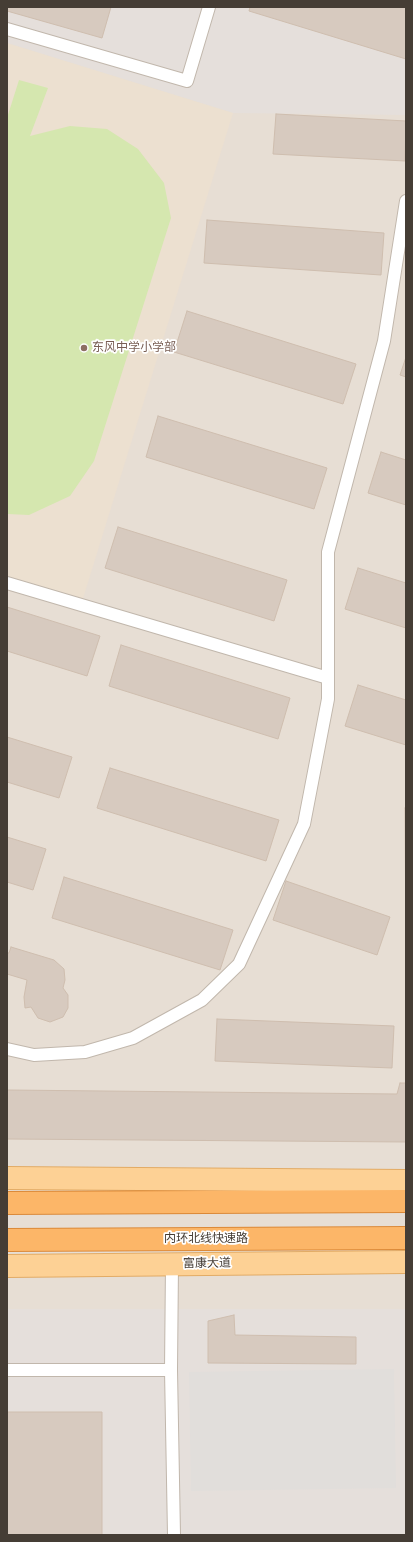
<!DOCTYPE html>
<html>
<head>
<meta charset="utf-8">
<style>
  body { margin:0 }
  #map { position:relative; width:413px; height:1542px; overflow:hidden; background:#f3ede6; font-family:Jost,sans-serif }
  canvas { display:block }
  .frame { position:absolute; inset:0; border:8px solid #453d35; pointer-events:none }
</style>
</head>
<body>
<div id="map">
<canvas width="413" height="1542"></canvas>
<div class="frame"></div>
</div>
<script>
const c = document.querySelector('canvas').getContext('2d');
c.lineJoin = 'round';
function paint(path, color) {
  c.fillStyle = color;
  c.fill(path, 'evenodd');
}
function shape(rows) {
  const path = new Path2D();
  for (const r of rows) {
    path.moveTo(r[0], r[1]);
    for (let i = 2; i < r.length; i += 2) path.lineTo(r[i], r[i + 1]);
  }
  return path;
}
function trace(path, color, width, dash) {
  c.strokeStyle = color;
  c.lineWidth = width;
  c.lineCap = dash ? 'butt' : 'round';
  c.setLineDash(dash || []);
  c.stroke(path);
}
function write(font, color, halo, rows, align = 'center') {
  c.font = font + ' Jost,"Noto Sans SC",sans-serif';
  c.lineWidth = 3.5;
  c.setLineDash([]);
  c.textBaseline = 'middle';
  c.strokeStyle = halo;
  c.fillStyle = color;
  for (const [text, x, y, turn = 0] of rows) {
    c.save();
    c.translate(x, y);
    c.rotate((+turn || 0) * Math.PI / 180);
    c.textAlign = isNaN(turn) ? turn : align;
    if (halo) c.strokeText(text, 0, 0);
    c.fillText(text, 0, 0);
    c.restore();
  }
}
const residential = shape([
  [7,7,406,7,406,1535,7,1535]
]);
const industrial = shape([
  [7,7,406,7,406,115,233,113,7,43],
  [7,1309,406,1309,406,1535,7,1535]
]);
const education = shape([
  [7,43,233,113,81,605,7,583]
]);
const green = shape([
  [19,80,48,88,30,136,70,126,107,129,138,149,164,183,171,218,94,461,70,496,29,515,7,514,7,118]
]);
const parking = shape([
  [394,1369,396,1488,191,1491,189,1372]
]);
const building = shape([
  [7,7,111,7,102,38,7,11,7,7],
  [250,7,406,7,406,59,249,11,250,7],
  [276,114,406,121,405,161,273,154,276,114],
  [207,220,384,233,381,275,204,263,207,220],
  [187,311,356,364,343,404,174,352,187,311],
  [406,357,406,377,400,375,406,357],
  [158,416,327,468,314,509,146,457,158,416],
  [381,452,406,460,406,505,368,493,381,452],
  [118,527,287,580,274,621,105,568,118,527],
  [358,568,406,583,406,628,345,609,358,568],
  [7,607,100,636,87,676,7,651,7,607],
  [121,645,290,698,278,739,109,686,121,645],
  [358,685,406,700,406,745,345,726,358,685],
  [7,737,72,757,59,798,7,782,7,737],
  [110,768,279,820,266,861,97,808,110,768],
  [405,808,406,808,406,952,405,808],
  [7,837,46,849,33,890,7,882,7,837],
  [64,877,233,930,220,970,52,918,64,877],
  [286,881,390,917,377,955,273,920,286,881],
  [11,947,54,960,64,969,65,980,63,988,68,995,68,1008,63,1017,50,1022,38,1018,31,1007,25,1008,24,997,27,980,7,974,7,953,9,953,11,947],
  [217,1019,394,1026,392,1068,215,1061,217,1019],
  [400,1083,406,1083,406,1142,7,1139,7,1090,397,1094,400,1083],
  [234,1315,235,1335,356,1337,356,1364,208,1363,208,1321,234,1315],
  [7,1412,102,1412,102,1535,7,1535,7,1412]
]);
const lane = shape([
  [7,29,187,81,209,7],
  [7,583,328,678],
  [7,1049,34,1055,85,1052,133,1038,202,1000,239,964,304,824,328,699,328,552,384,341,406,201],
  [172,1264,171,1370,174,1535],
  [7,1370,171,1370]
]);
const primary = shape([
  [7,1178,406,1181],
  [7,1266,406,1262]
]);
const highway = shape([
  [7,1203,406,1201],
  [7,1240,406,1238]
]);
const markers = [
  [84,348,4,"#8d6e63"]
];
const educationNames = [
  ["东风中学小学部",92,348]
];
const streetNames = [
  ["内环北线快速路",206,1239],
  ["富康大道",207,1264,-1]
];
paint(residential, '#e7ded4');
paint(industrial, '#e5dfdb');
paint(education, '#ece0d0');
paint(green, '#d5e7af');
paint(parking, '#e1dedb');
paint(building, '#d7cabf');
trace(building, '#cfbeaf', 1);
trace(lane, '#c1b7ac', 14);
trace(primary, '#e2ab65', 24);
trace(highway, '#db8938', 24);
trace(lane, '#fff', 12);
trace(primary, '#fdd195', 22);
trace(highway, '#fcb668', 22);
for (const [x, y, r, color] of markers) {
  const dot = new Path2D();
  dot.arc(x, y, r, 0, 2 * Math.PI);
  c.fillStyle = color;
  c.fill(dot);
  trace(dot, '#fff', 1.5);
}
write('12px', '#785e54', '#fff', educationNames, 'left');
write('12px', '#453d35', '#fff', streetNames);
</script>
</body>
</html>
